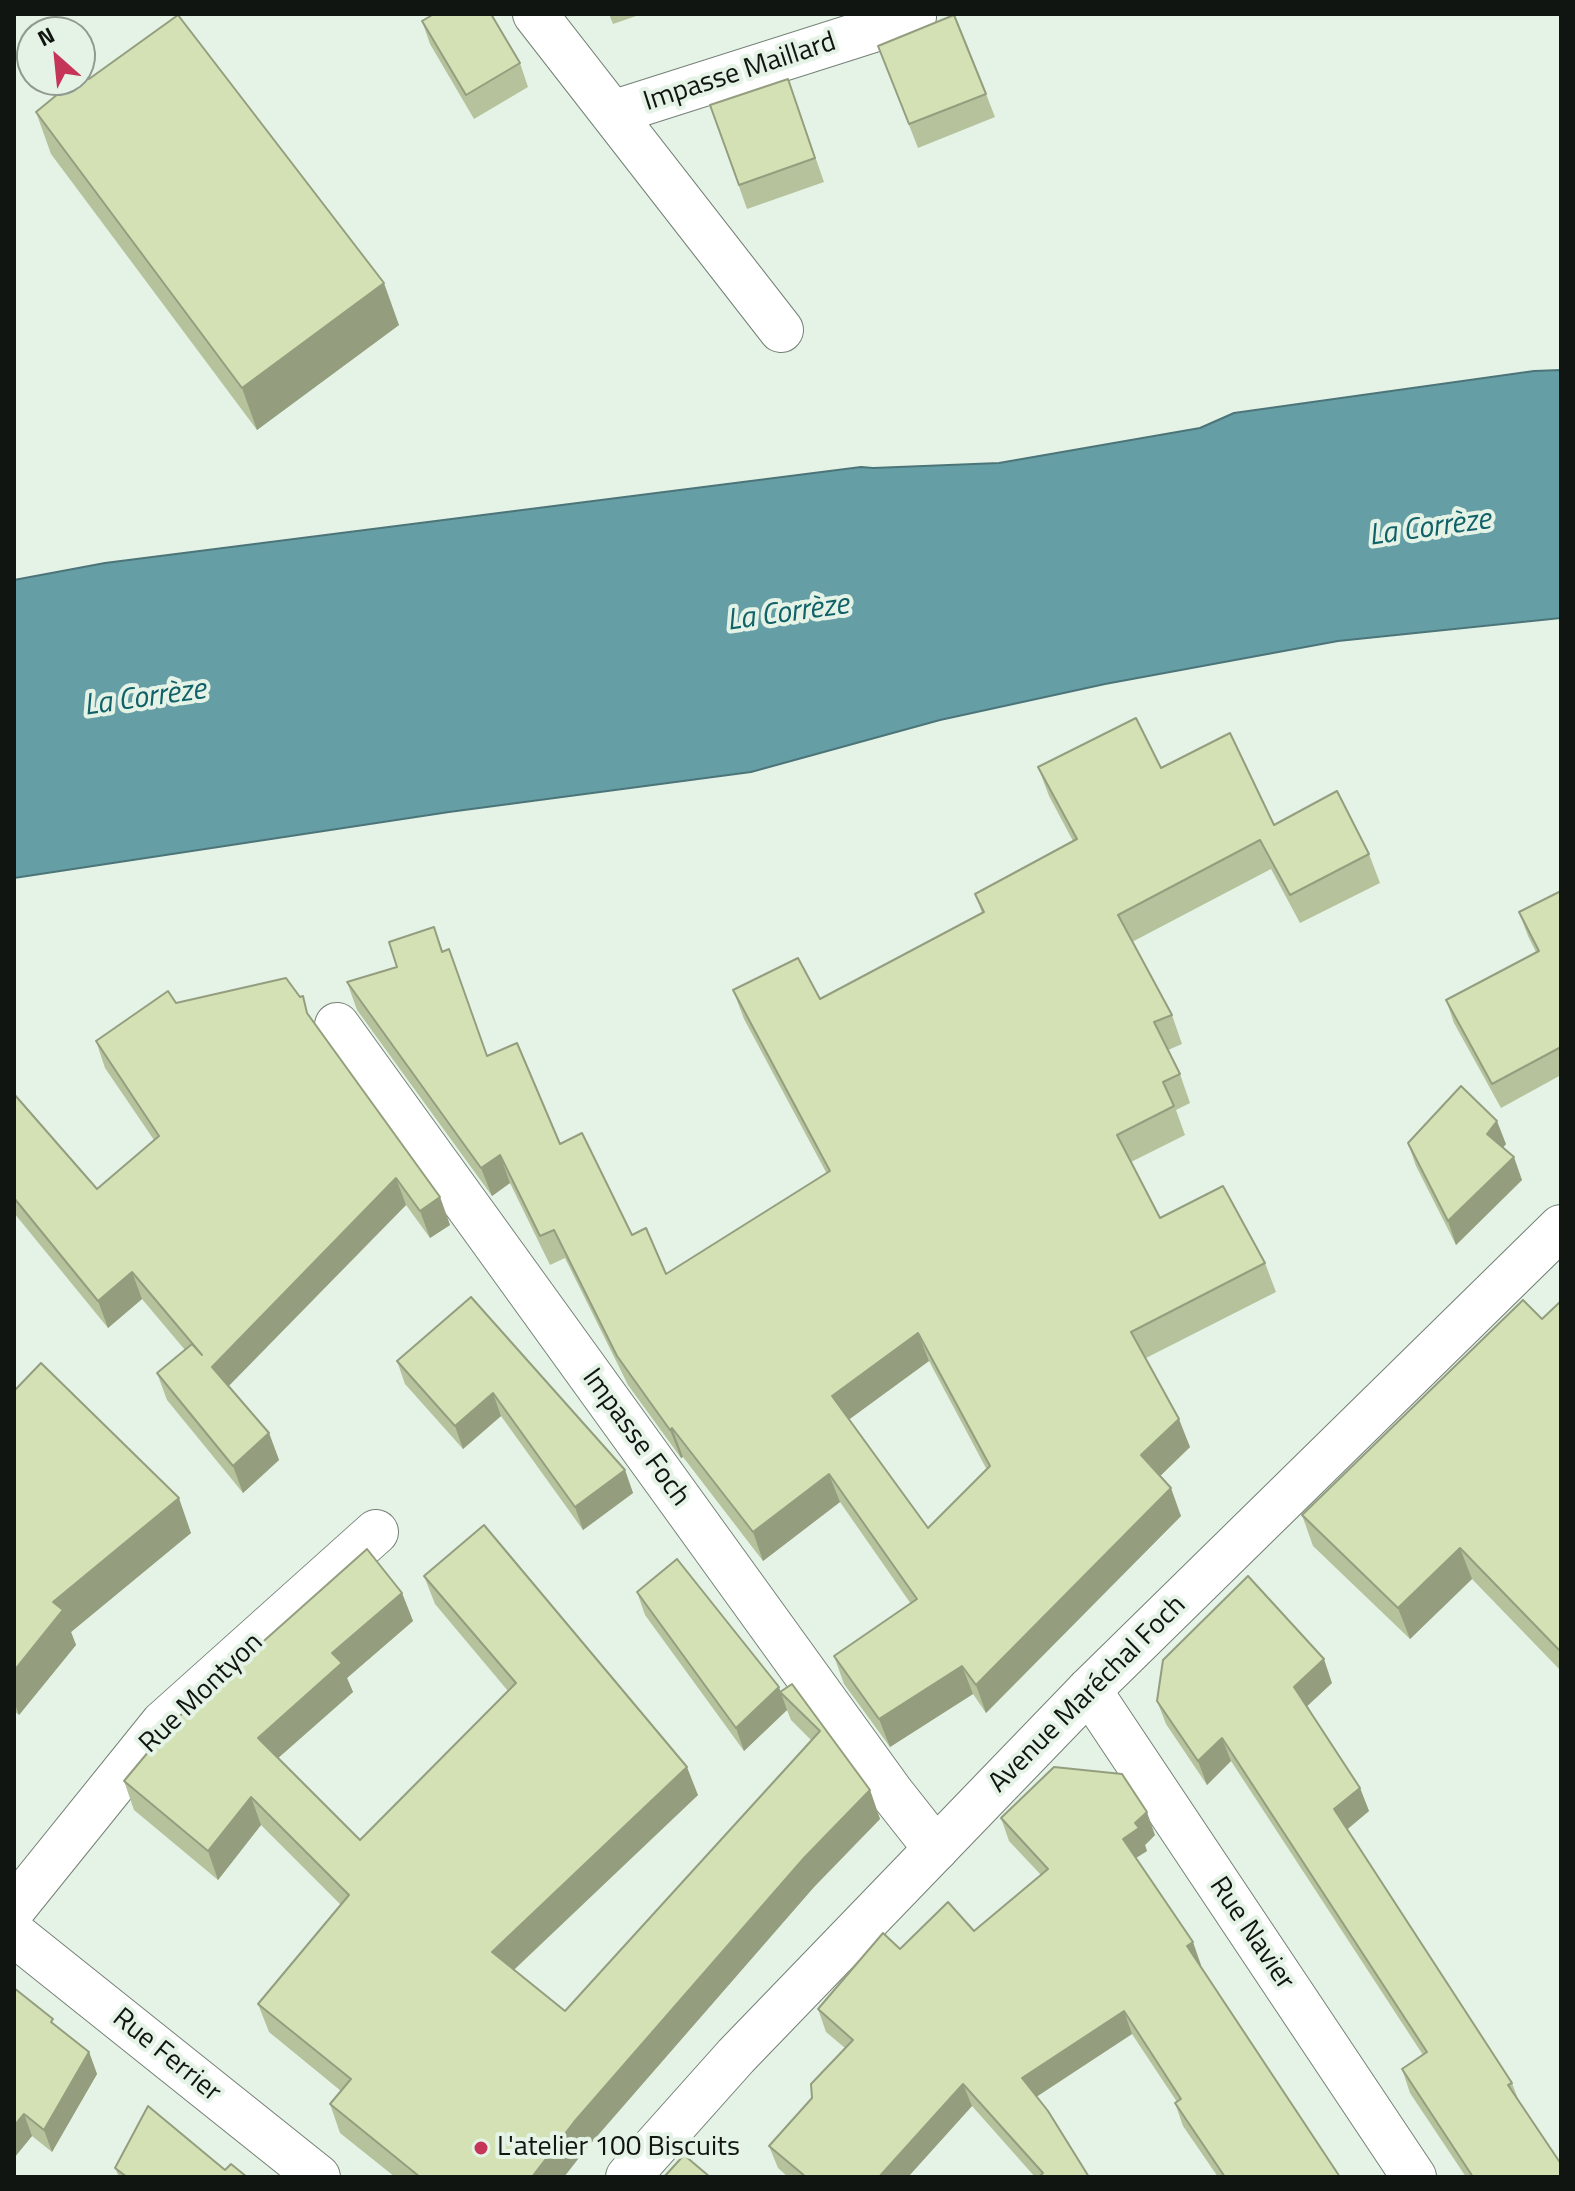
<!DOCTYPE html>
<html>
<head>
<meta charset="utf-8">
<style>
  body { margin:0 }
  #map { position:relative; width:1575px; height:2191px; overflow:hidden; background:#e5f3e7; font-family:"Titillium Web",sans-serif }
  canvas { display:block }
  .frame { position:absolute; inset:0; border:16px solid #111511; pointer-events:none }
  .north { position:absolute; left:16px; top:16px; width:80px; height:80px; box-sizing:border-box; background:#e5f3e7; border:2px solid #909a91; border-radius:50%; rotate:333deg; font-size:22px; font-weight:700; line-height:32px; text-align:center; color:#111511 }
  .north::after { content:''; display:block; margin:auto; width:28px; height:36px; background:#c53558; clip-path:polygon(50% 0,100% 100%,50% 72%,0 100%) }
</style>
</head>
<body>
<div id="map">
<canvas width="1575" height="2191"></canvas>
<div class="frame"></div>
<div class="north">N</div>
</div>
<script>
const c = document.querySelector('canvas').getContext('2d');
c.lineJoin = 'round';
function paint(path, color) {
  c.fillStyle = color;
  c.fill(path, 'evenodd');
}
function shape(rows) {
  const path = new Path2D();
  for (const r of rows) {
    path.moveTo(r[0], r[1]);
    for (let i = 2; i < r.length; i += 2) path.lineTo(r[i], r[i + 1]);
  }
  return path;
}
function trace(path, color, width, dash) {
  c.strokeStyle = color;
  c.lineWidth = width;
  c.lineCap = dash ? 'butt' : 'round';
  c.setLineDash(dash || []);
  c.stroke(path);
}
function write(font, color, halo, rows, align = 'center') {
  c.font = font + ' "Titillium Web",sans-serif';
  c.lineWidth = 8;
  c.setLineDash([]);
  c.textBaseline = 'middle';
  c.strokeStyle = halo;
  c.fillStyle = color;
  for (const [text, x, y, turn = 0] of rows) {
    c.save();
    c.translate(x, y);
    c.rotate((+turn || 0) * Math.PI / 180);
    c.textAlign = isNaN(turn) ? turn : align;
    if (halo) c.strokeText(text, 0, 0);
    c.fillText(text, 0, 0);
    c.restore();
  }
}
const water = shape([
  [1561,370,1561,618,1338,641,1105,684,940,720,751,772,449,812,14,878,14,580,105,563,861,467,873,468,999,463,1200,428,1234,413,1534,371,1561,370]
]);
const minor = shape([
  [535,14,781,330],
  [612,113,914,17],
  [337,1025,891,1792,936,1849],
  [1089,1690,1414,2177],
  [14,1908,163,1723,376,1532],
  [14,1934,318,2177]
]);
const tertiary = shape([
  [628,2177,736,2056,1089,1690,1561,1227]
]);
const wall = shape([
  [609,14,642,14,613,24],
  [422,21,520,63,528,87,474,119,430,44],
  [878,46,986,94,995,117,918,148],
  [89,79,399,325,257,430,51,154,36,112],
  [788,79,824,182,747,209,710,105],
  [1038,767,1161,768,1274,825,1369,854,1380,883,1300,923,1271,869,1132,942,1172,1015,1182,1044,1168,1050,1180,1074,1190,1103,1176,1110,1185,1135,1131,1162,1160,1218,1265,1263,1276,1292,1146,1358,1190,1447,1160,1476,1181,1516,986,1713,973,1694,890,1747,844,1684,834,1656,911,1604,840,1502,763,1561,683,1457,681,1458,628,1385,565,1258,550,1265,510,1183,492,1196,357,1010,347,982,397,967,434,927,443,951,487,1055,560,1144,632,1235,666,1274,827,1174,744,1019,733,990,820,999,982,913,975,894,1073,841,1049,796],
  [929,1361,987,1470,928,1528,849,1419],
  [1561,891,1561,1075,1501,1108,1454,1023,1446,1000,1536,952,1528,936,1519,912],
  [176,1003,311,1018,440,1197,450,1225,430,1238,406,1205,228,1386,269,1433,279,1460,243,1493,167,1400,157,1373,185,1350,142,1299,108,1328,14,1213,14,1094,97,1189,154,1140,105,1068,96,1041],
  [1408,1143,1506,1144,1503,1148,1522,1180,1456,1245,1416,1166],
  [471,1297,625,1470,633,1493,583,1530,501,1416,463,1449,405,1384,397,1361],
  [1561,1301,1561,1671,1472,1579,1410,1639,1313,1546,1302,1515,1542,1319],
  [14,1391,191,1533,71,1632,76,1645,19,1715,14,1711],
  [424,1576,698,1795,514,1970,565,2011,811,1740,791,1720,787,1710,744,1751,645,1615,637,1592,781,1692,792,1684,870,1790,880,1819,814,1887,585,2150,564,2177,395,2177,340,2133,330,2104,341,2091,269,2032,258,2004,341,1905,261,1825,218,1880,134,1810,124,1781,402,1593,413,1621,347,1678,353,1692,278,1758,360,1840,508,1691,435,1604],
  [1332,1683,1307,1706,1360,1788,1369,1811,1347,1829,1512,2083,1518,2099,1561,2177,1466,2177,1410,2093,1402,2069,1423,2055,1231,1761,1207,1785,1166,1724,1157,1701],
  [1001,1818,1155,1835,1145,1845,1147,1851,1136,1858,1201,1965,1200,1965,1340,2177,1218,2177,1183,2126,1175,2103,1177,2102,1132,2034,1036,2097,1089,2177,1035,2177,972,2106,908,2177,788,2177,778,2168,769,2146,812,2098,845,2048,826,2032,818,2009,900,1949,974,1931,1041,1875,1009,1841],
  [14,1988,55,2026,89,2052,97,2074,52,2152,32,2136,14,2158],
  [115,2168,225,2170,247,2177,119,2177]
]);
const shadedWall = shape([
  [384,283,399,325,257,430,242,388],
  [1497,1121,1506,1144,1495,1157,1487,1134],
  [500,1155,510,1183,492,1196,481,1168],
  [1514,1157,1522,1180,1456,1245,1448,1221],
  [396,1178,406,1205,221,1394,212,1367],
  [440,1197,450,1225,430,1238,420,1211],
  [132,1272,142,1299,108,1328,98,1301],
  [918,1333,929,1361,843,1424,832,1396],
  [493,1393,501,1416,463,1449,455,1426],
  [1179,1419,1190,1447,1152,1484,1141,1455],
  [672,1428,683,1457,681,1458,670,1430],
  [269,1433,279,1460,243,1493,233,1466],
  [625,1470,633,1493,583,1530,575,1507],
  [829,1474,840,1502,763,1561,753,1532],
  [1171,1488,1181,1516,986,1713,976,1685],
  [179,1498,191,1533,71,1632,76,1645,19,1715,14,1701,14,1671,53,1602],
  [1460,1548,1472,1579,1410,1639,1398,1608],
  [402,1593,413,1621,347,1678,353,1692,268,1767,258,1738,332,1653],
  [1324,1659,1332,1683,1303,1710,1294,1687],
  [962,1666,973,1694,890,1747,879,1719],
  [779,1687,787,1710,744,1751,736,1728],
  [1222,1738,1231,1761,1207,1785,1198,1761],
  [687,1767,698,1795,503,1980,492,1952],
  [1360,1788,1369,1811,1343,1833,1334,1809],
  [870,1790,880,1819,814,1887,585,2150,564,2177,532,2177,574,2122,804,1858],
  [251,1797,261,1825,218,1880,208,1851],
  [1147,1812,1155,1835,1145,1845,1147,1851,1131,1861,1123,1839,1135,1823],
  [1193,1942,1201,1965,1195,1969,1187,1946],
  [1124,2011,1132,2034,1030,2101,1022,2078],
  [89,2052,97,2074,52,2152,44,2130],
  [963,2084,972,2106,908,2177,879,2177],
  [24,2114,32,2136,14,2158,14,2126]
]);
const building = shape([
  [434,14,491,14,520,63,466,95,422,21,434,14],
  [178,15,384,283,242,388,36,112,75,80,80,80,80,76,84,73,89,79,178,15],
  [954,15,986,94,909,124,878,46,954,15],
  [788,79,815,158,739,185,710,105,788,79],
  [1136,718,1161,768,1230,733,1274,825,1337,791,1369,854,1290,895,1260,840,1118,915,1172,1015,1154,1022,1180,1074,1163,1082,1174,1106,1117,1135,1160,1218,1223,1186,1265,1263,1131,1332,1179,1419,1141,1455,1171,1488,976,1685,962,1666,879,1719,834,1656,917,1599,829,1474,753,1532,672,1428,670,1430,617,1356,554,1230,540,1236,500,1155,481,1168,347,982,397,967,389,942,434,927,442,952,449,949,487,1056,517,1043,560,1144,582,1133,632,1235,646,1228,666,1274,830,1171,733,990,798,958,820,999,984,912,975,894,1077,839,1038,767,1136,718],
  [918,1333,990,1466,928,1528,832,1396,918,1333],
  [1561,891,1561,1047,1492,1084,1446,1000,1539,951,1519,912,1561,891],
  [286,978,300,997,303,996,307,1013,440,1197,420,1211,396,1178,212,1367,269,1433,233,1466,157,1373,192,1344,202,1355,132,1272,98,1301,14,1198,14,1094,97,1189,159,1136,96,1041,168,991,176,1003,286,978],
  [1461,1086,1497,1121,1487,1134,1514,1157,1448,1221,1408,1143,1461,1086],
  [471,1297,625,1470,575,1507,493,1393,455,1426,397,1361,471,1297],
  [1523,1300,1542,1319,1561,1301,1561,1652,1460,1548,1398,1608,1302,1515,1523,1300],
  [41,1363,179,1498,53,1602,63,1610,14,1671,14,1391,41,1363],
  [484,1525,687,1767,492,1952,565,2011,820,1731,780,1692,792,1684,870,1790,804,1858,574,2122,532,2177,420,2177,330,2104,351,2079,258,2004,349,1895,251,1797,208,1851,124,1781,174,1721,367,1549,402,1593,332,1653,342,1663,258,1738,360,1840,516,1683,424,1576,484,1525],
  [677,1559,779,1687,736,1728,637,1592,677,1559],
  [1248,1576,1324,1659,1294,1687,1360,1788,1334,1809,1512,2083,1508,2085,1561,2164,1561,2177,1473,2177,1402,2069,1427,2052,1222,1738,1198,1761,1157,1701,1163,1660,1248,1576],
  [1054,1767,1122,1774,1147,1812,1135,1823,1139,1828,1123,1839,1193,1942,1187,1946,1340,2177,1225,2177,1175,2103,1181,2099,1124,2011,1022,2078,1048,2111,1089,2177,1039,2177,1043,2173,963,2084,879,2177,806,2177,769,2146,812,2098,811,2084,853,2040,818,2009,883,1933,900,1949,948,1902,974,1931,1048,1869,1001,1818,1054,1767],
  [14,1988,53,2019,51,2022,89,2052,44,2130,24,2114,14,2126,14,1988],
  [148,2106,225,2170,231,2164,247,2177,127,2177,115,2168,148,2106],
  [684,2155,710,2177,664,2177,684,2155]
]);
const markers = [
  [481,2148,8,"#c53558"]
];
const streetNames = [
  ["Impasse Maillard",740,73,-18],
  ["Impasse Foch",635,1438,54],
  ["Rue Montyon",202,1694,-44],
  ["Avenue Maréchal Foch",1088,1695,-45],
  ["Rue Navier",1251,1934,56],
  ["Rue Ferrier",166,2056,39]
];
const poiNames = [
  ["L'atelier 100 Biscuits",497,2148]
];
const waterNames = [
  ["La Corrèze",1430,529,-8],
  ["La Corrèze",788,614,-8],
  ["La Corrèze",145,699,-8]
];
paint(water, '#669ea5');
trace(water, '#4c7579', 2);
trace(minor, '#748076', 46);
trace(tertiary, '#748076', 46);
trace(minor, '#fff', 44);
trace(tertiary, '#fff', 44);
paint(wall, '#b5c29c');
paint(shadedWall, '#949e7f');
paint(building, '#d3e1b5');
trace(building, '#949e7f', 2);
for (const [x, y, r, color] of markers) {
  const dot = new Path2D();
  dot.arc(x, y, r, 0, 2 * Math.PI);
  c.fillStyle = color;
  c.fill(dot);
  trace(dot, '#e5f3e7', 3);
}
write('28px', '#111511', '#e5f3e7', streetNames);
write('28px', '#111511', '#e5f3e7', poiNames, 'left');
write('italic 30px', '#116169', '#e5f3e7', waterNames);
</script>
</body>
</html>
